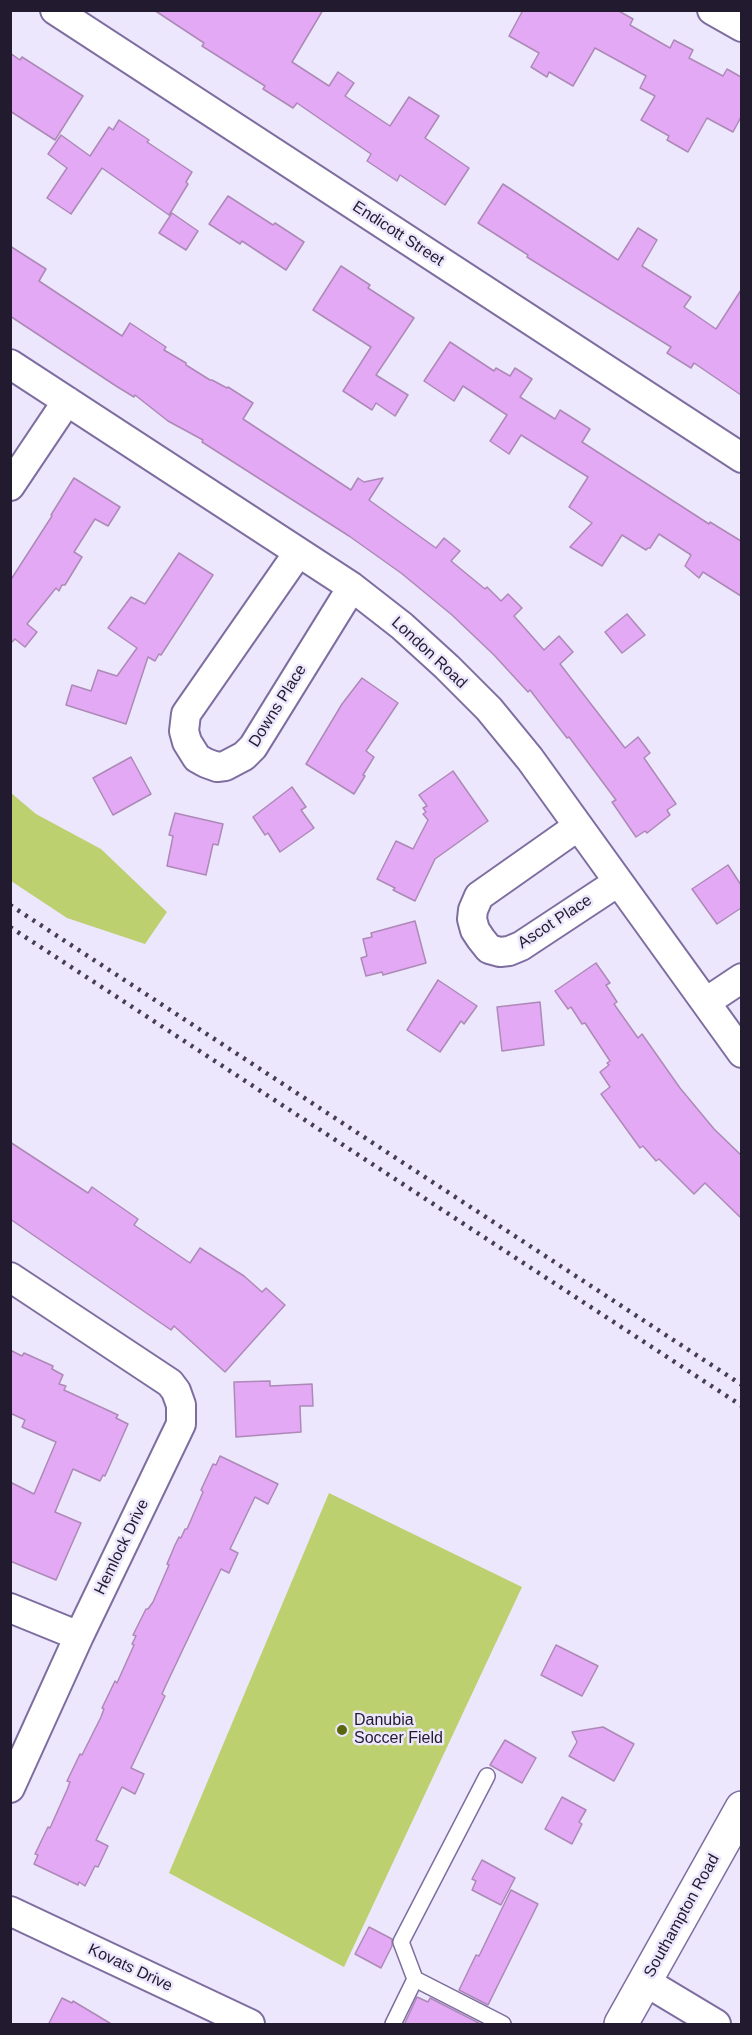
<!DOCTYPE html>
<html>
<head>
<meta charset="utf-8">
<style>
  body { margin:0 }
  #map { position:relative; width:752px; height:2035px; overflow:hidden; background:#ede7fd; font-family:Arial,sans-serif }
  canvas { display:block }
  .frame { position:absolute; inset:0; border:12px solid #221b2f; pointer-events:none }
</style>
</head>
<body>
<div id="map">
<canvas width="752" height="2035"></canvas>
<div class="frame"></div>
</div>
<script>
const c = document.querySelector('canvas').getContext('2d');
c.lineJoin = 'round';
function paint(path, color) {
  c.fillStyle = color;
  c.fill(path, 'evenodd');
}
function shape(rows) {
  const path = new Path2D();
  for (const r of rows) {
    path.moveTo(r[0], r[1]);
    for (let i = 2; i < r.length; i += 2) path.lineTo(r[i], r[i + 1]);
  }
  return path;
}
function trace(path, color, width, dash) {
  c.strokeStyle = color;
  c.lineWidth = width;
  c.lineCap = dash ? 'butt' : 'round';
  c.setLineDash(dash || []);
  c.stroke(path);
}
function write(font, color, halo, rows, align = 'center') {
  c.font = font + ' Arial,sans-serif';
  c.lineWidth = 5;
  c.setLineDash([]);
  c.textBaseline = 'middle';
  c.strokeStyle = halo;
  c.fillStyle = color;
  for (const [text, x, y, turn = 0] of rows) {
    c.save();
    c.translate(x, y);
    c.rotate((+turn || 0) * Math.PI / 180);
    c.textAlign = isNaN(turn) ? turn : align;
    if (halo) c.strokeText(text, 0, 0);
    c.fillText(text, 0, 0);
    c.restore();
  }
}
const green = shape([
  [10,792,36,814,101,849,167,912,145,944,67,918,11,881],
  [329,1493,522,1587,344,1967,169,1873]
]);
const building = shape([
  [154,10,323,10,292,62,329,86,338,72,354,83,345,96,390,126,409,97,439,116,425,138,469,168,445,205,400,175,397,181,367,161,371,154,297,103,293,108,263,89,265,86,202,46,204,43,154,10],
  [523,10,617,10,633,19,630,25,670,48,674,40,693,50,689,58,723,76,727,69,741,77,741,117,733,132,707,118,688,152,667,140,669,136,641,120,655,96,640,88,646,76,595,48,573,86,549,72,547,77,531,67,539,53,509,36,523,10],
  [10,53,20,60,22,57,83,96,55,140,10,111,10,53],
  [119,120,149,140,147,142,192,172,186,182,188,184,169,215,102,168,71,214,47,198,67,168,48,154,61,135,90,156,109,127,113,130,119,120],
  [503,184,618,260,638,228,657,240,642,266,691,297,684,307,716,329,741,290,741,395,694,363,691,368,667,353,671,347,527,257,528,255,478,223,503,184],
  [228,196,273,225,275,223,304,242,286,270,242,241,240,244,209,224,228,196],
  [172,213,198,231,186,250,159,233,172,213],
  [10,246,46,269,39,281,122,336,130,323,166,347,164,350,186,363,186,365,210,380,212,380,227,388,228,387,253,403,243,419,351,490,358,478,364,482,383,478,369,500,436,548,444,538,460,551,451,561,485,589,487,587,501,601,508,594,522,608,514,616,544,650,559,636,573,652,560,664,625,748,638,737,650,753,644,758,676,804,667,810,670,815,647,833,645,831,636,837,612,802,616,800,569,737,567,738,530,690,528,692,494,655,452,615,401,573,349,536,202,442,203,440,168,421,135,395,134,397,116,386,10,316,10,246],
  [341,266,370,285,368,288,414,318,376,375,408,395,395,416,376,403,372,410,343,391,371,347,313,310,341,266],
  [450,342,494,371,496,368,510,376,515,368,532,379,520,397,555,419,560,410,590,429,582,442,709,524,710,522,741,541,741,596,703,572,699,578,685,566,691,555,659,534,650,548,648,548,646,550,622,535,602,566,570,547,592,523,569,507,588,477,521,435,509,454,490,441,507,415,463,386,454,401,424,381,450,342],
  [74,478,120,507,108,526,95,519,74,552,82,557,65,585,62,585,59,591,56,588,27,624,37,632,25,647,15,639,10,644,10,581,52,516,51,515,74,478],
  [179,553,213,575,161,655,159,654,155,661,148,657,126,724,66,705,72,685,91,691,98,670,117,676,137,648,108,628,131,597,145,604,179,553],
  [627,614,645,635,622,653,605,632,627,614],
  [362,678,398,703,366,751,374,757,363,775,365,776,354,794,306,764,342,704,362,678],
  [131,757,151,794,113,815,93,778,131,757],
  [453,771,488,821,435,859,415,901,393,890,395,888,377,879,396,841,413,849,428,820,423,814,426,812,423,808,427,806,419,795,453,771],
  [292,787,306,807,301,810,314,828,280,852,268,833,265,835,253,817,292,787],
  [175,813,223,824,218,845,213,844,206,875,167,866,173,836,169,835,175,813],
  [728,865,741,885,741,908,717,924,692,889,728,865],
  [415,921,426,963,383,975,382,972,366,976,361,958,367,956,363,939,372,937,371,933,415,921],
  [596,963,610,983,606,985,617,1002,614,1004,638,1038,642,1034,680,1088,714,1129,741,1155,741,1218,705,1183,694,1194,659,1159,656,1161,643,1146,640,1148,601,1094,610,1087,600,1072,609,1065,607,1063,610,1061,585,1023,582,1024,571,1007,568,1009,555,991,596,963],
  [438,980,477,1006,464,1024,461,1021,440,1052,407,1030,438,980],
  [540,1002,544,1045,502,1051,497,1007,540,1002],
  [10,1142,88,1193,92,1187,138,1219,134,1225,190,1263,200,1248,244,1276,262,1292,266,1288,285,1305,225,1372,174,1326,171,1330,10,1219,10,1142],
  [10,1350,22,1356,24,1353,53,1366,52,1369,63,1375,59,1384,66,1386,64,1390,118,1415,116,1418,128,1424,105,1476,103,1475,100,1481,73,1469,55,1512,81,1523,56,1580,10,1561,10,1482,34,1494,56,1442,22,1427,25,1420,10,1413,10,1350],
  [270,1381,270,1386,312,1384,313,1406,300,1406,301,1432,236,1437,234,1382,270,1381],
  [220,1456,278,1484,268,1504,255,1497,230,1549,238,1553,229,1573,221,1569,166,1685,162,1694,165,1696,131,1768,144,1774,135,1794,122,1787,96,1840,108,1846,98,1867,95,1866,85,1886,79,1882,78,1885,34,1864,38,1855,35,1854,48,1827,50,1828,67,1790,70,1782,67,1781,80,1754,82,1755,101,1717,104,1709,102,1708,115,1681,117,1683,134,1645,132,1644,136,1636,133,1635,146,1609,148,1609,153,1602,169,1565,167,1564,175,1545,179,1537,181,1538,185,1529,187,1529,203,1492,201,1490,213,1464,216,1465,220,1456],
  [556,1645,598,1666,582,1696,541,1675,556,1645],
  [603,1727,634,1744,614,1781,569,1756,577,1742,572,1732,603,1727],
  [505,1740,536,1758,522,1783,490,1765,505,1740],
  [562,1797,586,1810,579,1822,582,1824,572,1844,545,1829,562,1797],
  [482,1860,515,1878,501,1905,472,1890,476,1881,472,1879,482,1860],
  [511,1890,538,1904,488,2005,459,1990,476,1955,479,1956,511,1890],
  [369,1927,392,1939,392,1946,381,1968,355,1954,369,1927],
  [417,1997,428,2002,430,1998,479,2023,478,2025,404,2025,417,1997],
  [62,1998,72,2003,73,2001,113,2025,48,2025,62,1998]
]);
const lane = shape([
  [415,1979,401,1942,487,1776],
  [393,2024,415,1979,503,2024]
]);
const street = shape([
  [55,10,742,458],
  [712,10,742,27],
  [10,364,352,587,402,626,447,667,489,709,530,759,742,1053],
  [10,486,67,401],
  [298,553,186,714,184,731,187,742,197,758,206,763,217,767,225,766,244,756,253,747,352,587],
  [577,827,479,896,473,910,472,919,475,930,481,939,489,949,500,952,509,951,521,946,618,882],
  [706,1002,742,978],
  [10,1277,170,1383,176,1391,181,1405,181,1424,79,1636,10,1788],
  [10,1608,79,1636],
  [10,1911,250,2024],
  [646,1982,716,2024]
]);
const secondary = shape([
  [621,2024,742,1808]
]);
const rail = shape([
  [10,905,742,1385],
  [10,927,742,1406]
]);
const markers = [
  [342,1730,6,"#58660c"]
];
const streetNames = [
  ["Endicott Street",398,234,33],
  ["London Road",429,653,43],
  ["Downs Place",278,706,-58],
  ["Ascot Place",555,922,-33],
  ["Hemlock Drive",122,1547,-64],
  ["Southampton Road",682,1916,-61],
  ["Kovats Drive",130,1968,25]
];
const poiNames = [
  ["Danubia",354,1721],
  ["Soccer Field",354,1739]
];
paint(green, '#bdd070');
paint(building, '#e3a9f4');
trace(building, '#ad89b7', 1.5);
trace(lane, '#7e6ea0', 18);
trace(street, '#7e6ea0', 32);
trace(secondary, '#7e6ea0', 36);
trace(lane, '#fff', 15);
trace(street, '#fff', 28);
trace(secondary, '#fff', 33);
trace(rail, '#453e52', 4.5, [3, 6]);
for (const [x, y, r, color] of markers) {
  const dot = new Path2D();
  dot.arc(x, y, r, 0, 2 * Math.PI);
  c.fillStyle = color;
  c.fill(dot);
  trace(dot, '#ede7fd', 2);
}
write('16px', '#221b2f', '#ede7fd', streetNames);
write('16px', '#221b2f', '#ede7fd', poiNames, 'left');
</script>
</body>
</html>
